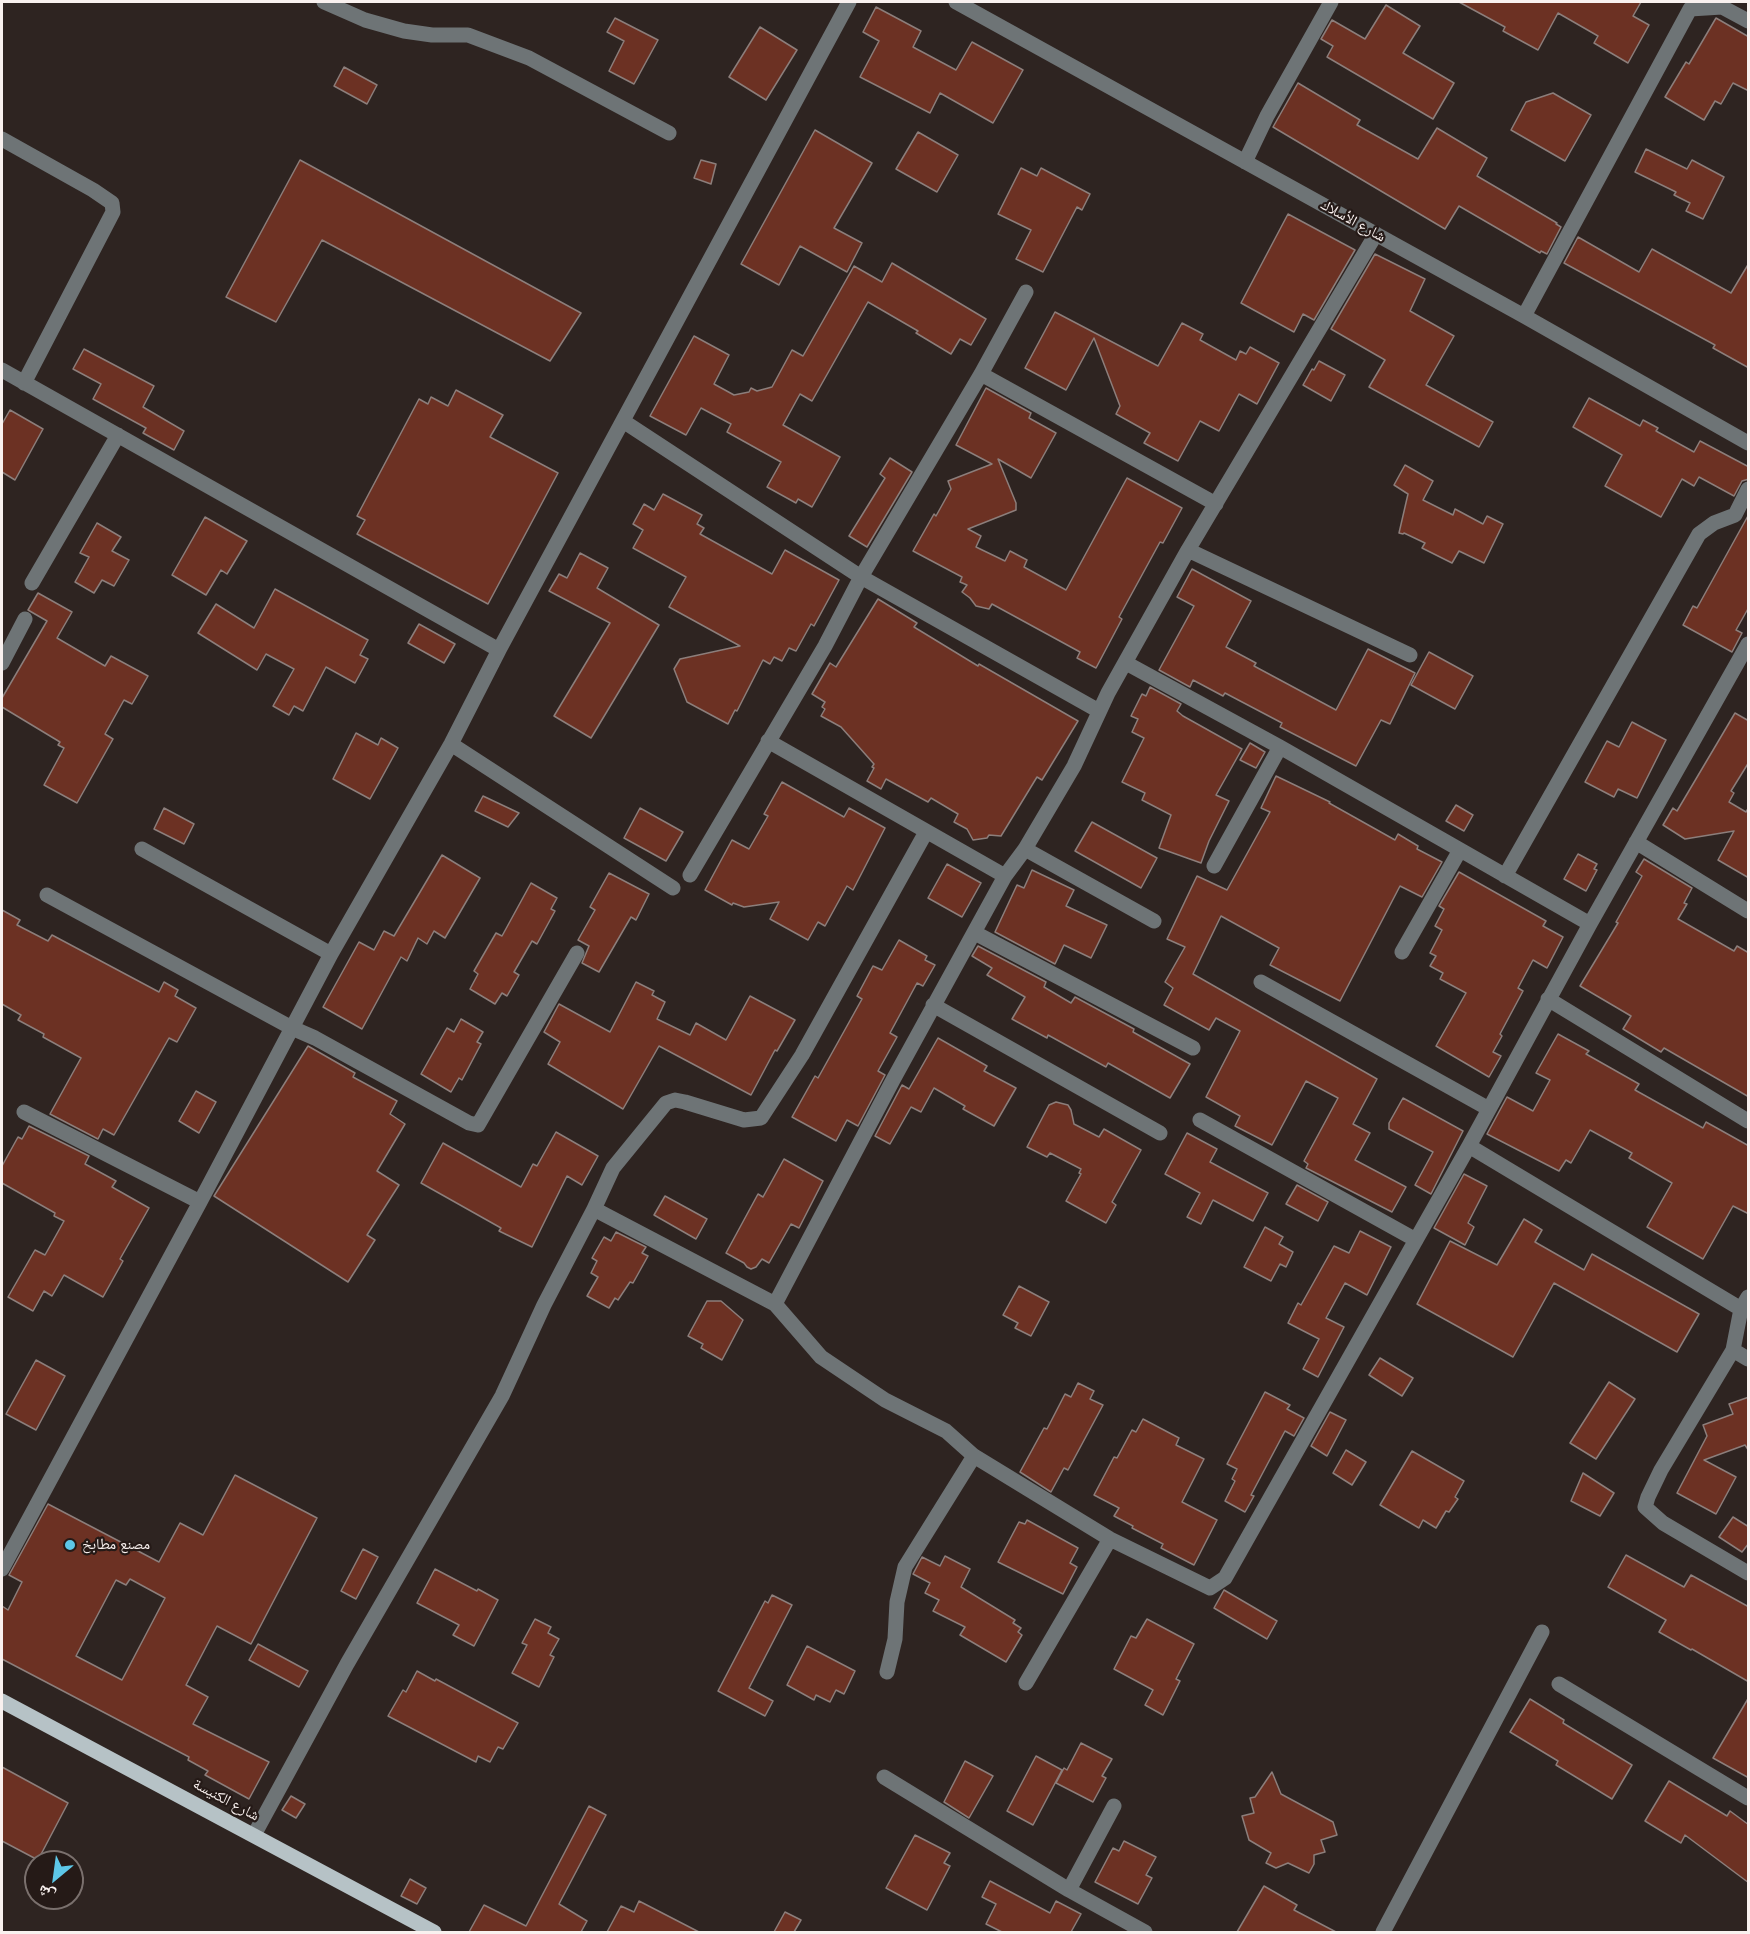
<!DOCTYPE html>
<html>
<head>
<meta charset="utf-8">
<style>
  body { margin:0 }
  #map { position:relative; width:1750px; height:1934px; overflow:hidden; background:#2e2421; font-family:"Noto Serif","Noto Naskh Arabic",serif }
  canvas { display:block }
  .frame { position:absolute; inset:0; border:3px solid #f9f1ef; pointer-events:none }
  .north { position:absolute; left:24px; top:1850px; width:60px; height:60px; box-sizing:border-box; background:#251a17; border:2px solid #7a706d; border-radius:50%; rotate:209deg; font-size:16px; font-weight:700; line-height:24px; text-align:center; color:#f9f1ef }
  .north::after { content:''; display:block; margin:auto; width:21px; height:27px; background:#5dc7e8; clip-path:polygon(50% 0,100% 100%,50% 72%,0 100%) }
</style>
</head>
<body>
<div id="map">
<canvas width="1750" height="1934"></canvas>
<div class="frame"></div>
<div class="north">ش</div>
</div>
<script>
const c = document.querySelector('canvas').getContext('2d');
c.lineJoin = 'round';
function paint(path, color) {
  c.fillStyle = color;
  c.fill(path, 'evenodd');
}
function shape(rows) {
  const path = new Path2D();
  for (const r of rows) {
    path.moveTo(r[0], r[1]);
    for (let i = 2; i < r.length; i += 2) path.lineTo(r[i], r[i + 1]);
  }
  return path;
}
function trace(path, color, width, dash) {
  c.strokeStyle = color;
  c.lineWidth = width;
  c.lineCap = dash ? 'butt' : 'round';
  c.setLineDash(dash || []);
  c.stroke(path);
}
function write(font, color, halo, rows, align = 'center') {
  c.font = font + ' "Noto Serif","Noto Naskh Arabic",serif';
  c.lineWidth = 4.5;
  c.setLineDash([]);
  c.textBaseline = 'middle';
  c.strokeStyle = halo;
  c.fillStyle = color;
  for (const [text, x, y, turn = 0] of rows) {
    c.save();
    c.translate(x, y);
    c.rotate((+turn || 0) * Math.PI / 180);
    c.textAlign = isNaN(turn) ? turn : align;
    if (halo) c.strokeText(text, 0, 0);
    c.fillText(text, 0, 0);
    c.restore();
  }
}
const building = shape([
  [1459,2,1641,2,1633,16,1649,25,1628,63,1594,43,1598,36,1558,13,1538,50,1503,31,1505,27,1459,2],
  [1386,5,1420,26,1403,53,1454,83,1433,119,1327,57,1333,46,1321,39,1332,20,1365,39,1386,5],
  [876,7,921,31,913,47,956,70,972,42,1023,70,993,123,940,93,930,113,860,77,879,41,863,32,876,7],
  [615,18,658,40,634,84,609,71,624,41,607,32,615,18],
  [1716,18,1749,37,1749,91,1733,83,1721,104,1715,101,1704,120,1665,97,1686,62,1689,64,1716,18],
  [760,27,797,50,766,100,729,77,760,27],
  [344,67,377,85,367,104,334,86,344,67],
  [1298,83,1360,120,1357,125,1418,159,1437,128,1487,158,1477,176,1557,223,1556,224,1561,227,1547,254,1541,251,1540,253,1459,206,1445,229,1273,127,1298,83],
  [1553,93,1591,115,1565,161,1511,130,1526,102,1553,93],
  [815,130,872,163,834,228,862,243,847,272,800,246,779,285,741,264,815,130],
  [918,132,958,155,937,192,896,169,918,132],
  [1646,149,1687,169,1692,160,1724,177,1703,219,1686,211,1690,203,1674,195,1676,192,1635,172,1646,149],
  [300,160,581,313,550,361,322,240,276,322,226,297,300,160],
  [701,160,716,164,711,184,694,178,701,160],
  [1021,168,1037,176,1041,168,1090,194,1082,210,1077,207,1043,272,1016,259,1031,230,998,214,1021,168],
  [1288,214,1355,250,1314,320,1303,314,1294,332,1241,303,1288,214],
  [1578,237,1639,272,1652,249,1731,293,1749,263,1749,368,1713,348,1715,345,1564,263,1578,237],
  [1375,254,1425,279,1410,311,1454,336,1426,385,1493,422,1479,447,1369,387,1385,360,1331,329,1375,254],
  [892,263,986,319,971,345,960,339,951,354,916,333,918,331,868,302,812,401,800,394,783,425,840,457,812,507,798,499,796,503,767,487,781,462,727,432,731,424,701,408,686,435,650,416,694,336,729,355,714,384,734,395,749,392,751,388,757,391,772,387,792,350,803,356,854,266,882,282,892,263],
  [1055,312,1158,366,1182,323,1203,334,1200,340,1236,360,1240,351,1246,354,1250,347,1279,363,1257,404,1239,394,1219,431,1200,421,1178,461,1144,443,1150,433,1116,414,1120,406,1094,338,1066,390,1025,368,1055,312],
  [84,349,154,386,143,407,184,431,174,450,143,433,146,428,93,399,101,384,73,369,84,349],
  [1319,361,1345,375,1331,401,1303,385,1312,369,1314,370,1319,361],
  [986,388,1031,413,1029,418,1056,433,1031,478,998,459,1016,503,1016,510,968,529,981,536,976,547,1005,561,1010,551,1027,560,1024,567,1066,590,1127,478,1182,508,1163,543,1160,542,1119,617,1122,619,1096,668,1077,658,1080,652,992,604,989,609,976,606,970,598,962,592,967,585,960,582,962,577,913,551,934,514,936,516,951,489,948,481,992,464,956,445,986,388],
  [456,390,503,415,490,437,558,473,488,604,357,534,365,520,357,516,419,399,428,404,431,397,448,406,456,390],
  [1589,398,1640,426,1643,420,1658,428,1656,431,1694,452,1700,441,1749,467,1749,479,1742,481,1734,496,1699,477,1694,486,1682,479,1661,517,1605,486,1622,455,1573,427,1589,398],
  [10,410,43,429,15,480,2,472,2,424,10,410],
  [890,458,912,472,867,547,849,536,885,478,880,474,890,458],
  [1405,465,1433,481,1423,500,1453,515,1455,509,1483,524,1487,516,1503,524,1484,563,1459,551,1452,563,1422,548,1425,543,1404,533,1403,534,1399,533,1408,494,1394,485,1405,465],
  [663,494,702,515,697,524,704,528,700,534,772,574,785,550,839,580,814,626,811,624,796,651,789,648,782,661,774,657,770,664,763,660,737,711,735,710,728,724,687,702,674,669,680,659,740,646,669,607,686,577,633,548,643,530,633,524,644,504,654,510,663,494],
  [1749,514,1749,607,1736,630,1742,633,1732,652,1683,625,1693,606,1697,608,1749,514],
  [205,517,247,541,227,574,221,570,206,595,172,575,205,517],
  [97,523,121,537,112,551,129,560,114,586,102,580,94,593,75,582,89,557,80,553,97,523],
  [580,553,608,568,597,588,659,625,591,738,554,716,610,623,549,591,559,574,567,578,580,553],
  [1192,569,1251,601,1226,647,1256,663,1254,666,1336,710,1368,649,1415,673,1390,724,1381,720,1356,766,1280,727,1282,723,1225,693,1223,696,1193,680,1190,687,1159,670,1194,606,1177,597,1192,569],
  [275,589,368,640,360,655,368,659,355,683,326,667,303,711,294,706,289,715,273,706,294,669,266,654,257,670,198,633,216,604,254,628,275,589],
  [38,593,72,612,57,638,105,666,111,656,148,676,132,704,124,700,105,734,113,739,77,803,44,785,64,748,58,745,60,742,2,707,2,698,47,621,28,610,38,593],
  [878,599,917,623,914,627,978,666,979,664,1078,721,1042,780,1037,777,1001,836,989,835,987,838,973,840,967,829,954,822,958,814,931,798,928,802,886,779,881,789,867,781,874,768,872,767,874,764,841,727,821,716,825,709,822,707,825,702,812,694,830,663,836,667,878,599],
  [419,624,455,644,444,663,408,643,419,624],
  [1429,652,1473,676,1455,709,1411,685,1429,652],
  [1150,687,1181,704,1177,711,1183,716,1242,749,1216,795,1229,801,1209,841,1201,863,1159,848,1171,815,1142,800,1145,793,1122,782,1144,738,1132,732,1138,719,1131,716,1142,694,1146,696,1150,687],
  [1735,713,1749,721,1749,762,1731,791,1734,793,1729,802,1746,812,1749,807,1749,878,1718,860,1734,831,1685,839,1663,825,1673,808,1677,811,1735,713],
  [1632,722,1666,740,1637,798,1618,789,1614,797,1585,782,1607,741,1619,747,1632,722],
  [356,733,378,745,381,738,398,748,370,799,333,779,356,733],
  [1250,743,1265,752,1256,768,1240,760,1250,743],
  [1276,776,1330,802,1329,803,1395,840,1398,834,1418,846,1417,849,1442,862,1422,897,1400,886,1340,1001,1270,965,1279,948,1221,916,1193,974,1377,1079,1353,1124,1370,1133,1355,1160,1406,1187,1392,1212,1306,1168,1308,1164,1304,1161,1338,1098,1306,1081,1272,1145,1235,1126,1240,1116,1206,1097,1240,1031,1216,1018,1209,1030,1164,1005,1173,988,1165,982,1185,947,1167,939,1197,876,1227,890,1270,812,1261,808,1276,776],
  [782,782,844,817,849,808,885,828,853,890,847,886,825,926,818,922,808,940,770,919,779,902,744,907,733,903,732,905,705,890,732,840,749,849,768,816,764,814,782,782],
  [483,796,519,813,508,827,475,811,483,796],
  [1456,805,1473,815,1464,831,1446,821,1456,805],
  [164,808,194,824,184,844,154,829,164,808],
  [640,808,683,832,666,861,624,838,640,808],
  [1092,822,1157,858,1141,888,1075,851,1092,822],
  [1578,854,1597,864,1594,869,1597,870,1586,891,1564,879,1578,854],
  [442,855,480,878,445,938,434,931,427,944,418,938,407,961,401,957,362,1029,323,1007,359,942,374,950,384,931,394,936,442,855],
  [1644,859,1692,888,1684,903,1687,904,1678,919,1734,951,1737,946,1749,953,1749,1097,1664,1048,1661,1052,1623,1029,1631,1016,1580,986,1618,923,1616,922,1642,876,1636,872,1644,859],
  [947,864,981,883,962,917,928,898,947,864],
  [1032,870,1074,890,1066,906,1107,925,1091,958,1064,945,1055,964,995,932,1017,885,1024,888,1032,870],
  [1459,872,1546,921,1543,926,1563,937,1547,968,1533,960,1518,988,1523,991,1500,1034,1502,1036,1493,1052,1501,1056,1489,1077,1436,1046,1466,993,1440,979,1443,973,1430,966,1436,956,1430,953,1442,930,1435,926,1444,909,1439,906,1459,872],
  [609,873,649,894,636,920,631,917,599,972,582,963,589,946,578,940,595,910,590,907,609,873],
  [531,883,557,898,551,909,555,911,537,944,532,941,514,972,519,975,507,996,502,993,495,1004,470,989,478,974,474,971,496,933,502,936,531,883],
  [2,910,20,920,17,925,48,941,52,935,159,992,164,982,178,990,175,996,196,1008,177,1042,169,1038,114,1135,103,1129,98,1139,50,1114,81,1058,43,1037,44,1034,18,1020,21,1015,2,1004,2,910],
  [899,940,927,956,925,960,935,965,923,986,917,983,890,1033,897,1037,878,1071,885,1075,858,1126,847,1120,836,1141,792,1117,815,1076,818,1078,862,999,857,996,873,966,882,970,899,940],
  [978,946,1046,982,1044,987,1071,1003,1075,997,1134,1029,1133,1032,1190,1064,1170,1098,1108,1063,1106,1067,1048,1035,1047,1038,1012,1019,1025,997,987,975,992,968,972,956,978,946],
  [636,982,654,991,652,995,665,1002,657,1019,690,1035,696,1023,726,1040,750,996,795,1020,777,1051,775,1050,751,1095,659,1046,623,1109,548,1064,560,1042,544,1032,559,1004,610,1032,636,982],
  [461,1019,483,1032,477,1042,481,1044,462,1080,459,1078,451,1092,421,1074,447,1028,454,1032,461,1019],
  [1558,1034,1589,1051,1586,1054,1639,1084,1635,1090,1703,1128,1706,1122,1749,1146,1749,1214,1733,1206,1703,1259,1647,1227,1672,1183,1629,1158,1632,1153,1590,1130,1571,1163,1566,1160,1559,1171,1487,1134,1507,1097,1533,1111,1550,1080,1536,1073,1558,1034],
  [938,1038,987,1066,984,1071,1016,1088,994,1126,963,1109,965,1106,934,1088,921,1112,911,1107,890,1144,875,1136,902,1085,909,1089,938,1038],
  [308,1046,355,1073,353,1077,397,1101,390,1114,405,1124,377,1171,399,1185,367,1235,375,1240,348,1282,214,1196,308,1046],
  [196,1091,216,1102,199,1133,179,1121,196,1091],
  [1403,1098,1463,1131,1431,1194,1415,1185,1433,1152,1389,1129,1389,1123,1403,1098],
  [1056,1102,1068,1105,1071,1110,1074,1124,1099,1137,1104,1129,1141,1150,1112,1202,1116,1205,1106,1223,1066,1201,1081,1174,1079,1173,1081,1169,1050,1153,1047,1157,1027,1147,1049,1105,1056,1102],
  [29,1126,89,1156,85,1164,116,1181,112,1187,149,1208,120,1259,123,1261,103,1297,64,1275,52,1296,44,1291,33,1311,8,1297,35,1250,45,1255,64,1221,54,1216,55,1213,2,1183,2,1166,18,1137,22,1139,29,1126],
  [556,1132,598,1156,582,1185,567,1176,532,1247,499,1231,501,1228,421,1183,443,1143,521,1187,533,1164,537,1166,556,1132],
  [1187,1133,1217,1149,1210,1162,1268,1193,1253,1221,1213,1200,1201,1224,1187,1217,1200,1193,1165,1174,1187,1133],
  [784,1159,823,1181,799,1228,791,1224,769,1263,762,1259,756,1267,751,1269,747,1267,744,1263,726,1253,758,1194,763,1197,784,1159],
  [1464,1174,1487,1186,1468,1223,1474,1227,1465,1245,1434,1228,1464,1174],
  [1297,1185,1328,1202,1318,1221,1286,1204,1297,1185],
  [665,1196,707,1219,696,1239,654,1215,665,1196],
  [1524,1219,1542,1230,1535,1242,1584,1270,1592,1254,1699,1314,1677,1352,1554,1283,1513,1357,1417,1304,1450,1241,1497,1265,1524,1219],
  [1265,1227,1283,1237,1279,1244,1293,1252,1286,1267,1280,1264,1271,1281,1244,1267,1265,1227],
  [1360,1231,1391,1247,1367,1295,1345,1283,1326,1318,1344,1327,1318,1377,1303,1369,1319,1339,1288,1323,1298,1303,1301,1305,1334,1246,1349,1253,1360,1231],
  [616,1232,646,1247,642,1253,648,1256,633,1283,630,1282,618,1300,615,1298,609,1308,587,1296,598,1277,591,1273,597,1261,592,1258,604,1237,611,1241,616,1232],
  [1019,1286,1049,1302,1031,1336,1015,1328,1018,1323,1003,1315,1019,1286],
  [707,1301,721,1301,743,1320,722,1360,701,1348,703,1344,688,1336,707,1301],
  [1380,1358,1413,1378,1402,1396,1369,1375,1380,1358],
  [36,1360,65,1376,36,1430,6,1414,36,1360],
  [1609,1382,1635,1399,1596,1459,1570,1443,1609,1382],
  [1078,1383,1094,1391,1090,1399,1103,1405,1068,1470,1064,1468,1051,1492,1020,1472,1044,1428,1047,1429,1065,1394,1071,1397,1078,1383],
  [1265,1392,1290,1405,1287,1409,1304,1418,1294,1436,1285,1431,1251,1495,1254,1496,1245,1512,1225,1501,1235,1481,1232,1479,1237,1469,1227,1464,1265,1392],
  [1749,1397,1749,1451,1745,1445,1704,1460,1736,1477,1716,1514,1677,1493,1707,1436,1703,1425,1733,1414,1729,1404,1749,1397],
  [1330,1412,1346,1420,1327,1456,1311,1446,1330,1412],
  [1143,1419,1179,1438,1176,1445,1204,1459,1182,1502,1217,1520,1194,1565,1161,1548,1163,1544,1132,1528,1133,1526,1114,1516,1119,1508,1094,1495,1114,1457,1117,1458,1132,1430,1136,1432,1143,1419],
  [1346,1450,1366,1462,1352,1485,1333,1473,1346,1450],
  [1412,1451,1464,1481,1455,1497,1458,1499,1449,1512,1446,1511,1436,1528,1423,1520,1419,1528,1380,1505,1412,1451],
  [1583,1473,1614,1493,1600,1516,1571,1501,1583,1473],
  [235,1475,317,1518,251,1644,217,1626,186,1685,208,1697,193,1724,269,1762,249,1799,205,1775,208,1771,188,1760,189,1757,2,1659,2,1606,8,1610,22,1582,9,1575,48,1504,159,1562,180,1523,203,1535,235,1475],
  [130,1579,165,1598,122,1680,76,1656,116,1580,126,1585,130,1579],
  [1733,1517,1749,1527,1749,1543,1742,1552,1719,1537,1733,1517],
  [1027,1520,1078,1548,1070,1563,1077,1567,1063,1594,998,1562,1019,1522,1025,1524,1027,1520],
  [363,1549,378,1557,356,1599,341,1591,363,1549],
  [1626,1555,1684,1587,1691,1575,1749,1607,1749,1682,1692,1649,1691,1650,1659,1632,1666,1620,1608,1587,1626,1555],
  [945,1556,970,1569,961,1587,1015,1620,1013,1623,1021,1628,1018,1632,1022,1635,1006,1662,960,1635,965,1627,933,1611,939,1600,925,1593,930,1583,913,1574,922,1557,940,1566,945,1556],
  [435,1569,477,1591,478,1589,498,1600,474,1646,453,1635,459,1625,417,1603,435,1569],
  [1224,1590,1277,1621,1267,1639,1214,1608,1224,1590],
  [772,1595,792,1605,749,1688,773,1701,765,1716,718,1691,765,1601,768,1603,772,1595],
  [535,1619,551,1627,548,1633,559,1639,550,1655,554,1657,539,1687,512,1673,527,1645,522,1643,535,1619],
  [1147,1619,1194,1644,1176,1679,1180,1681,1163,1715,1145,1705,1153,1690,1114,1669,1131,1636,1136,1638,1147,1619],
  [258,1644,308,1671,299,1687,249,1660,258,1644],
  [807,1646,855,1671,844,1694,836,1690,830,1702,816,1695,814,1700,787,1685,807,1646],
  [417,1671,435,1681,436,1679,518,1723,503,1749,498,1747,490,1762,478,1756,476,1762,388,1716,403,1690,406,1692,417,1671],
  [1749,1697,1749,1778,1713,1758,1749,1697],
  [1530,1699,1564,1720,1563,1723,1632,1765,1612,1799,1556,1765,1558,1761,1510,1732,1530,1699],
  [1081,1743,1112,1759,1102,1776,1106,1778,1093,1802,1056,1783,1064,1768,1067,1770,1081,1743],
  [1036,1756,1062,1770,1033,1825,1007,1811,1036,1756],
  [965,1761,993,1776,969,1818,944,1802,965,1761],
  [2,1767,68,1803,38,1860,2,1841,2,1767],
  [1272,1772,1281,1794,1333,1822,1337,1835,1321,1840,1325,1852,1314,1855,1314,1864,1309,1873,1288,1863,1276,1868,1266,1863,1271,1853,1249,1840,1242,1816,1254,1813,1250,1798,1255,1797,1272,1772],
  [1669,1781,1727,1816,1730,1811,1749,1825,1749,1883,1685,1835,1681,1843,1645,1821,1669,1781],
  [291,1796,305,1804,296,1818,282,1810,291,1796],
  [589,1806,606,1815,559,1904,587,1921,581,1932,469,1932,484,1905,526,1926,589,1806],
  [915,1835,950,1853,944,1863,950,1866,927,1910,886,1888,915,1835],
  [1124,1841,1156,1857,1146,1875,1152,1878,1138,1904,1095,1882,1113,1848,1119,1851,1124,1841],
  [410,1879,426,1888,417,1904,401,1896,410,1879],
  [990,1881,1050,1913,1056,1901,1081,1914,1071,1932,1002,1932,986,1924,996,1904,982,1897,990,1881],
  [1264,1886,1297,1905,1294,1910,1336,1932,1237,1932,1264,1886],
  [639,1901,699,1932,607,1932,621,1906,634,1912,639,1901],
  [785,1912,801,1920,794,1932,774,1932,785,1912]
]);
const minor = shape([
  [324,2,365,20,404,31,432,35,468,35,529,58,669,133],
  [956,2,1524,316,1748,443],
  [2,139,93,190,112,203,113,212,24,383],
  [1245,162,1267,116,1331,2],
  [1524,316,1690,9,1722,7,1748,21],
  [2,370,499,650],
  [981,374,1216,504],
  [623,421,861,577,1099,711],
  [1188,550,1410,655],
  [32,583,118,435],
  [2,663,25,619],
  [1126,663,1280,747,1590,924],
  [768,741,1005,876],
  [451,744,673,888],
  [926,832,802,1055,761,1118,744,1120,685,1102,675,1100,666,1103,613,1168,594,1209,775,1304,821,1357,885,1400,946,1431,974,1456,1110,1539,1210,1588,1225,1578,1469,1146,1590,924,1748,644],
  [1636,842,1748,911],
  [142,849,331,954],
  [1025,849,1154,921],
  [1214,866,1280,747],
  [690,875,825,646,861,577,981,374,1026,292],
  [1505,876,1699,534,1714,523,1735,515,1748,489],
  [47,895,292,1028,315,1038,469,1123,478,1125,577,953],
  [975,933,1193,1048],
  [1402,952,1460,850],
  [1261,982,1489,1109],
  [1548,999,1748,1121],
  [933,1005,1160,1133],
  [24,1112,200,1202],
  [1200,1120,1416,1240],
  [1469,1146,1741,1309],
  [1748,1297,1741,1309,1733,1350,1661,1470,1648,1497,1645,1507,1663,1523,1748,1573],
  [775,1304,893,1080,1005,876,1025,849,1074,766,1108,693,1188,550,1376,234],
  [1733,1350,1748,1359],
  [2,1569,200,1202,331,954,451,744,499,650,849,2],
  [887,1672,895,1639,897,1602,905,1567,974,1456],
  [1026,1683,1110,1539],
  [1559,1684,1748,1798],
  [884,1777,1069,1890,1145,1932],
  [254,1835,347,1664,502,1396,544,1305,594,1209],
  [1069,1890,1114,1806],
  [1383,1932,1542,1632]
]);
const major = shape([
  [2,1701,434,1932]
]);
const markers = [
  [70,1545,6,"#5dc7e8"]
];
const streetNames = [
  ["شارع الأسلاك",1353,221,29],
  ["شارع الكنيسة",226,1800,28]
];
const poiNames = [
  ["مصنع مطابخ",82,1545]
];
paint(building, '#6c3123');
trace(building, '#8c7e7b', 1.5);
trace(minor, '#6e7476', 15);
trace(major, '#b6c2c6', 15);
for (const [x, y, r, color] of markers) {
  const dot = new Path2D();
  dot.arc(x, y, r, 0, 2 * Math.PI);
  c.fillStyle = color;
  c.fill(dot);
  trace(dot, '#251a17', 2);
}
write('15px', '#f9f1ef', '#251a17', streetNames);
write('15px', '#f9f1ef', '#251a17', poiNames, 'left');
</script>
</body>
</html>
